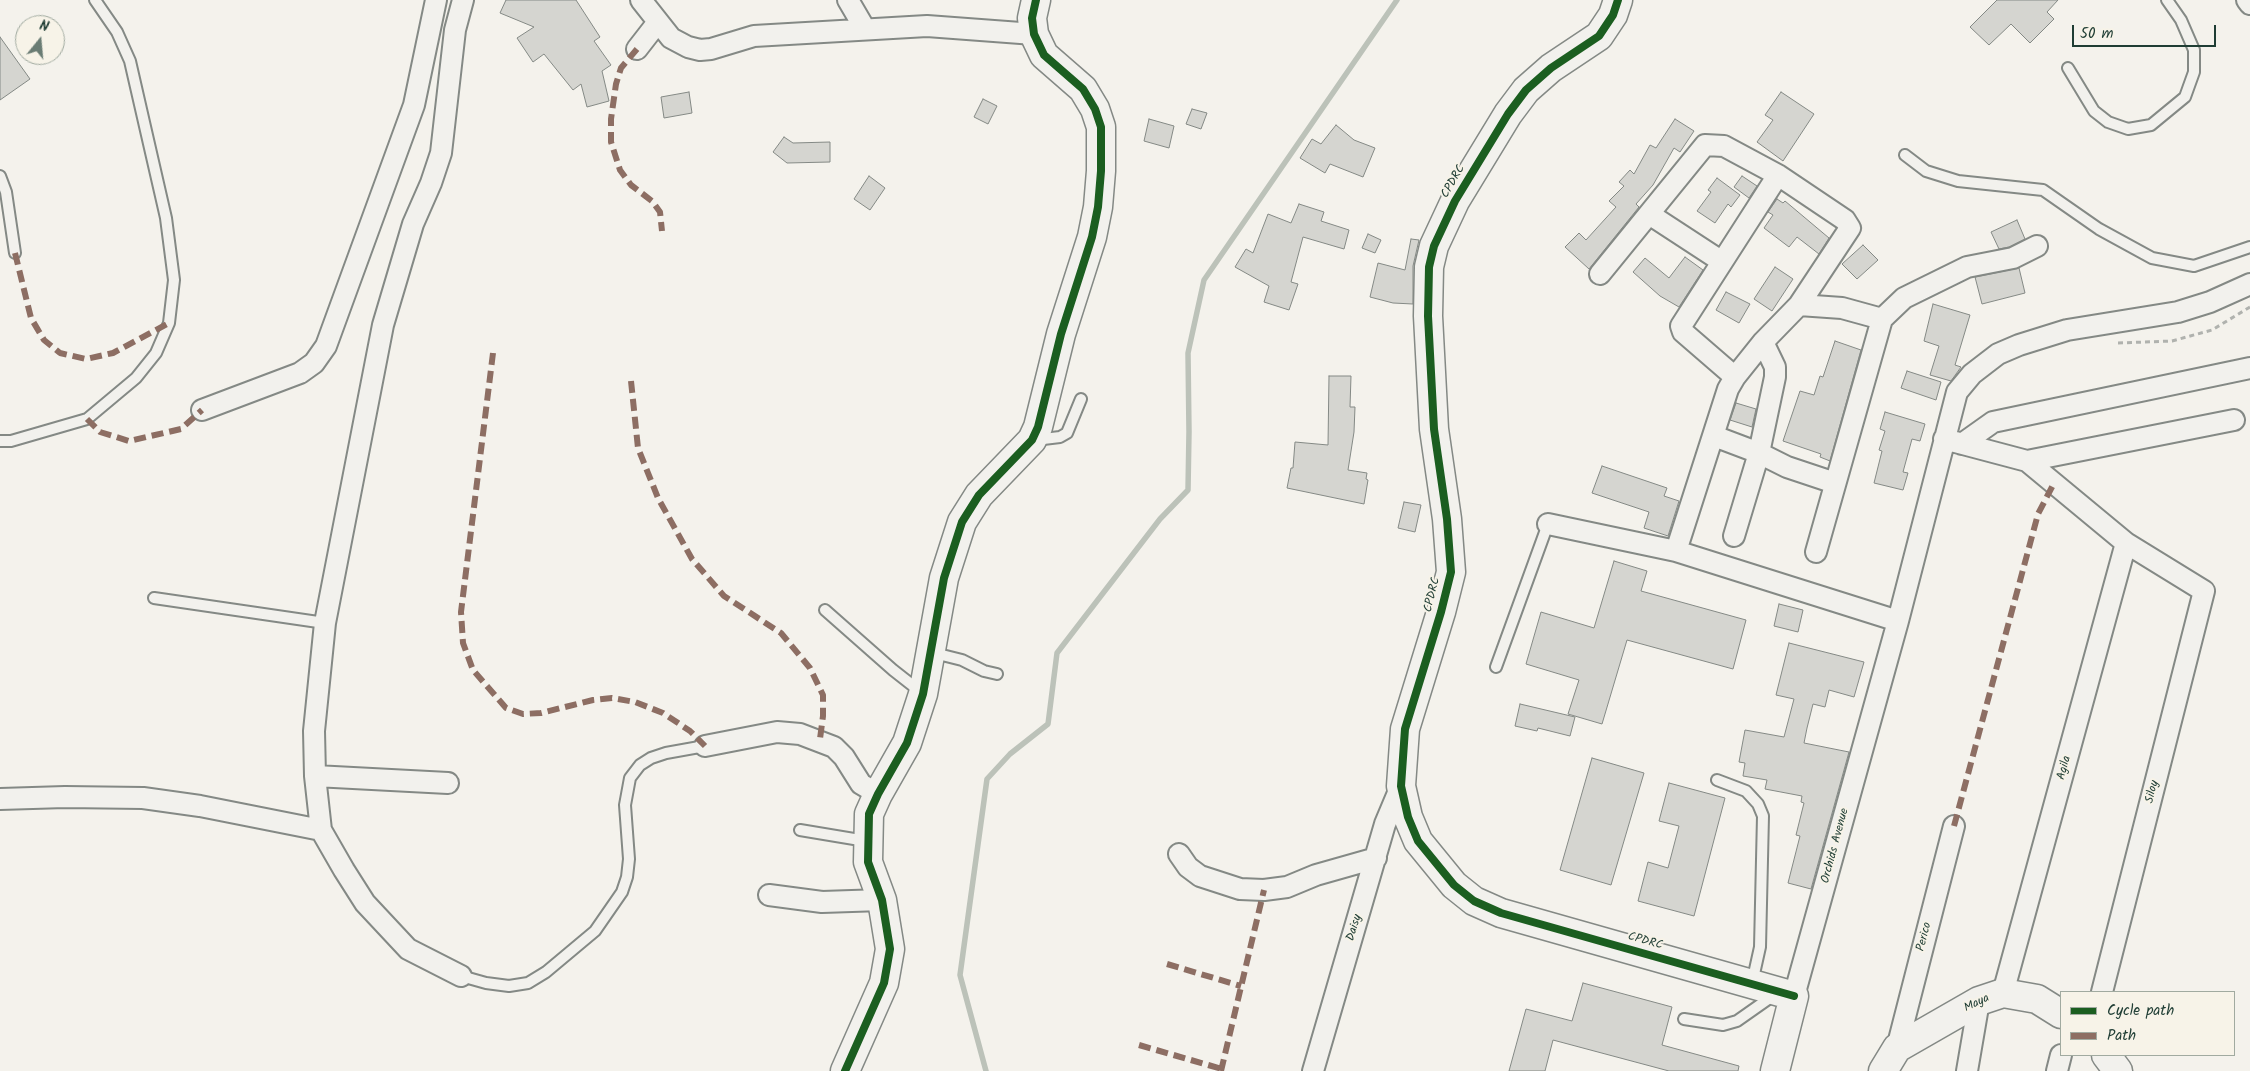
<!DOCTYPE html>
<html>
<head>
<meta charset="utf-8">
<style>
  body { margin:0 }
  #map { position:relative; width:2250px; height:1071px; overflow:hidden; background:#f4f2ec; font-family:Kalam,sans-serif }
  canvas { display:block }
  .legend { position:absolute; left:2060px; top:991px; width:175px; height:65px; box-sizing:border-box; background:#f7f3e8; border:1px solid #a1aaa0; margin:0; padding:6px 9px; list-style:none; font-size:15px; color:#1f3d34 }
  .legend li { display:flex; align-items:center; gap:10px; height:25px }
  .legend b { width:25px; border:1px solid #a1aaa0 }
  .north { position:absolute; left:15px; top:15px; width:50px; height:50px; box-sizing:border-box; background:#f7f3e8; border:1px solid #a1aaa0; border-radius:50%; rotate:17deg; font-size:14px; font-weight:700; line-height:20px; text-align:center; color:#1f3d34 }
  .north::after { content:''; display:block; margin:auto; width:18px; height:22px; background:#6a7c74; clip-path:polygon(50% 0,100% 100%,50% 72%,0 100%) }
  .scale { position:absolute; left:2072px; top:25px; width:144px; height:22px; box-sizing:border-box; border:2px solid #1f3d34; border-top:0; padding-left:6px; font-size:15px; line-height:18px; white-space:nowrap; color:#1f3d34; -webkit-text-stroke:4px #f7f3e8; paint-order:stroke }
</style>
</head>
<body>
<div id="map">
<canvas width="2250" height="1071"></canvas>
<ul class="legend">
<li><b style="height:6px;background:#1b5e20"></b>Cycle path</li>
<li><b style="height:6px;background:#8d6e63"></b>Path</li>
</ul>
<div class="north">N</div>
<div class="scale">50 m</div>
</div>
<script>
const c = document.querySelector('canvas').getContext('2d');
c.lineJoin = 'round';
function shape(rows) {
  const path = new Path2D();
  for (const r of rows) {
    path.moveTo(r[0], r[1]);
    for (let i = 2; i < r.length; i += 2) path.lineTo(r[i], r[i + 1]);
  }
  return path;
}
function trace(path, color, width, dash) {
  c.strokeStyle = color;
  c.lineWidth = width;
  c.lineCap = dash ? 'butt' : 'round';
  c.setLineDash(dash || []);
  c.stroke(path);
}
function paint(path, color) {
  c.fillStyle = color;
  c.fill(path, 'evenodd');
}
function write(font, color, halo, rows, align = 'center') {
  c.font = font + ' Kalam,sans-serif';
  c.lineWidth = 4;
  c.setLineDash([]);
  c.textBaseline = 'middle';
  c.strokeStyle = halo;
  c.fillStyle = color;
  for (const [text, x, y, turn = 0] of rows) {
    c.save();
    c.translate(x, y);
    c.rotate((+turn || 0) * Math.PI / 180);
    c.textAlign = isNaN(turn) ? turn : align;
    if (halo) c.strokeText(text, 0, 0);
    c.fillText(text, 0, 0);
    c.restore();
  }
}
const stream = shape([
  [986,1071,960,975,987,779,1010,754,1048,724,1057,653,1160,519,1188,490,1189,432,1188,353,1204,280,1397,0]
]);
const building = shape([
  [506,0,576,0,600,37,594,41,611,65,602,71,609,101,587,107,581,84,573,90,544,54,533,62,517,38,534,27,500,13,506,0],
  [1997,0,2058,0,2047,12,2054,19,2030,43,2011,24,1989,45,1970,27,1997,0],
  [0,37,30,79,0,100,0,37],
  [689,92,692,113,664,118,661,97,689,92],
  [1781,92,1814,114,1783,161,1757,142,1773,120,1765,115,1781,92],
  [983,99,997,106,988,124,974,117,983,99],
  [1192,109,1207,113,1201,129,1186,124,1192,109],
  [1149,119,1174,126,1169,148,1144,141,1149,119],
  [1675,119,1694,131,1680,152,1674,148,1653,185,1636,204,1639,207,1589,269,1565,247,1579,233,1586,240,1616,207,1609,201,1624,186,1619,182,1630,170,1634,174,1650,145,1656,148,1675,119],
  [1336,125,1354,140,1375,148,1363,177,1330,164,1325,173,1300,158,1312,139,1321,144,1336,125],
  [784,137,793,143,830,142,830,162,787,163,773,152,784,137],
  [869,176,885,188,870,210,854,199,869,176],
  [1742,176,1757,186,1749,198,1734,187,1742,176],
  [1717,178,1740,195,1731,207,1728,204,1715,223,1697,211,1711,192,1708,190,1717,178],
  [1777,199,1783,203,1785,201,1829,238,1819,254,1797,237,1789,247,1764,228,1773,215,1768,212,1777,199],
  [1299,204,1324,212,1321,221,1349,230,1344,249,1303,237,1291,282,1298,284,1289,310,1264,302,1269,286,1235,267,1246,249,1253,253,1268,214,1291,223,1299,204],
  [2017,220,2025,239,2009,247,1999,249,1991,232,2017,220],
  [1368,234,1381,240,1375,253,1362,248,1368,234],
  [1411,239,1419,240,1413,266,1413,304,1393,303,1370,297,1378,263,1405,270,1411,239],
  [1863,245,1878,260,1857,279,1842,264,1863,245],
  [1685,257,1703,270,1679,307,1660,296,1633,272,1645,258,1669,278,1685,257],
  [1775,267,1793,279,1772,311,1754,299,1775,267],
  [2019,268,2025,293,1982,304,1975,277,2019,268],
  [1726,292,1750,304,1739,323,1716,310,1726,292],
  [1933,304,1970,315,1955,365,1961,367,1951,381,1930,375,1939,346,1924,341,1933,304],
  [1835,341,1861,350,1830,461,1820,457,1821,454,1783,441,1800,391,1814,395,1820,376,1823,377,1835,341],
  [1907,371,1941,382,1936,400,1901,388,1907,371],
  [1329,376,1351,376,1350,407,1355,407,1354,432,1348,470,1367,473,1366,479,1368,480,1364,504,1287,488,1291,468,1293,468,1295,442,1328,445,1329,376],
  [1736,403,1756,409,1752,427,1730,420,1736,403],
  [1885,412,1925,424,1920,441,1912,439,1903,472,1908,473,1903,490,1874,483,1882,451,1879,450,1885,431,1880,429,1885,412],
  [1602,466,1667,488,1664,496,1679,501,1668,536,1644,528,1649,512,1592,493,1602,466],
  [1404,502,1421,505,1415,532,1398,528,1404,502],
  [1614,561,1647,571,1641,591,1746,620,1733,669,1627,640,1602,724,1568,714,1579,680,1526,664,1541,612,1594,628,1614,561],
  [1779,604,1803,610,1798,632,1774,626,1779,604],
  [1789,643,1864,662,1854,697,1829,690,1825,707,1813,704,1807,728,1804,743,1849,752,1811,889,1788,883,1800,836,1796,835,1804,803,1801,802,1802,796,1765,789,1767,780,1743,776,1745,763,1739,762,1745,730,1784,737,1794,699,1776,695,1789,643],
  [1520,704,1575,717,1570,736,1538,728,1537,731,1515,726,1520,704],
  [1592,758,1644,773,1611,885,1560,870,1592,758],
  [1669,783,1725,798,1694,916,1638,901,1648,862,1668,868,1679,826,1659,821,1669,783],
  [1583,983,1672,1007,1662,1045,1739,1066,1738,1071,1669,1071,1553,1040,1545,1071,1509,1071,1526,1009,1572,1021,1583,983]
]);
const path = shape([
  [2118,343,2172,341,2212,330,2250,307]
]);
const lane = shape([
  [2068,68,2094,111,2108,122,2128,129,2151,125,2185,97,2194,72,2194,50,2181,20,2167,0],
  [1905,155,1926,171,1958,181,2043,190,2099,229,2152,258,2194,266,2250,247],
  [0,176,6,192,15,253],
  [1035,440,1060,437,1067,433,1081,399],
  [0,441,11,441,87,419,136,378,156,353,169,323,174,280,166,218,130,61,117,32,95,0],
  [154,598,325,623],
  [825,610,893,670,921,692],
  [933,649,942,655,962,660,984,671,997,674],
  [1496,667,1548,524],
  [1717,780,1746,791,1758,804,1763,816,1760,947,1752,983],
  [800,830,866,841],
  [461,976,486,983,509,986,528,983,546,972,595,931,622,892,627,877,629,859,625,805,630,778,640,765,651,758,666,753,705,746],
  [1684,1019,1723,1025,1737,1021,1774,995]
]);
const street = shape([
  [641,0,671,38,688,47,700,50,711,49,754,36,927,26,1034,34],
  [848,0,865,29],
  [2247,0,2250,4],
  [637,49,658,22],
  [1649,214,1721,261],
  [1600,274,1705,145,1724,146,1778,175,1845,220,1850,228,1799,305,1763,342,1735,377,1728,389,1676,551],
  [1799,305,1842,308,1882,319],
  [1735,377,1683,332,1681,326,1778,175],
  [202,410,300,373,314,363,326,346,414,105,436,0],
  [1714,436,1759,453,1787,467,1835,483],
  [1944,439,2027,461,2126,543,2204,591,2102,992],
  [1962,444,1993,422,2250,368],
  [2027,461,2234,420],
  [1548,524,1676,551,1898,621],
  [1734,536,1759,453,1775,377,1775,367,1763,342],
  [1816,552,1882,319,1904,298,1967,267,2013,258,2037,246],
  [705,746,777,732,800,734,834,747,844,757,861,784,878,794],
  [315,776,448,783],
  [0,799,65,797,143,798,200,806,321,830],
  [1179,854,1188,867,1200,876,1240,889,1264,890,1287,887,1316,875,1376,858],
  [769,895,822,902,882,900],
  [461,976,408,949,365,903,344,870,321,830,315,776,314,731,325,623,383,325,413,224,431,183,441,153,455,30,463,0],
  [2003,993,2126,543],
  [1794,996,1898,621,1957,392,1972,374,1998,354,2019,345,2067,330,2178,312,2210,302,2250,284],
  [1897,1048,1954,826],
  [1313,1071,1385,824,1401,786],
  [1967,1071,1979,1001],
  [2057,1071,2061,1055]
]);
const secondary = shape([
  [1618,0,1613,15,1599,36,1551,68,1526,90,1508,114,1455,201,1434,246,1429,267,1428,316,1434,429,1447,519,1451,572,1441,612,1405,729,1401,786,1408,817,1418,841,1454,885,1474,901,1501,913,1794,996,1775,1071],
  [2106,1055,2118,1071],
  [845,1071,884,983,890,949,882,900,868,862,869,814,878,794,907,743,923,694,944,578,962,522,979,495,1032,440,1038,427,1061,334,1092,237,1098,207,1101,171,1101,127,1095,109,1083,89,1044,55,1034,34,1032,18,1036,0],
  [1883,1071,1897,1048,1979,1001,2003,993,2037,999,2061,1014]
]);
const quiet = shape([
  [637,49,621,68,616,84,611,119,611,142,620,170,631,185,652,201,660,212,662,231],
  [15,253,31,318,44,340,60,353,86,359,113,353,169,323],
  [493,353,461,612,463,643,473,670,506,708,523,714,541,713,593,700,612,698,635,702,663,713,690,731,705,746],
  [631,381,638,448,658,498,692,559,724,596,781,633,810,668,823,695,823,716,820,739],
  [87,419,100,432,129,441,181,429,202,410],
  [1954,826,2038,514,2054,483],
  [1167,964,1241,986],
  [1139,1045,1222,1069],
  [1221,1071,1264,890]
]);
const cycleway = shape([
  [1618,0,1613,15,1599,36,1551,68,1526,90,1508,114,1455,201,1434,246,1429,267,1428,316,1434,429,1447,519,1451,572,1441,612,1405,729,1401,786,1408,817,1418,841,1454,885,1474,901,1501,913,1794,996],
  [845,1071,884,983,890,949,882,900,868,862,869,814,878,794,907,743,923,694,944,578,962,522,979,495,1032,440,1038,427,1061,334,1092,237,1098,207,1101,171,1101,127,1095,109,1083,89,1044,55,1034,34,1032,18,1036,0]
]);
const streetNames = [
  ["CPDRC",1454,182,-60],
  ["CPDRC",1433,595,-76],
  ["Agila",2065,768,-75],
  ["Siloy",2153,792,-76],
  ["Orchids Avenue",1836,846,-75],
  ["Daisy",1355,928,-73],
  ["Perico",1925,937,-76],
  ["CPDRC",1645,942,16],
  ["Maya",1977,1004,-25]
];
trace(stream, '#bcc2b9', 5.5);
paint(building, '#d5d5d0');
trace(building, '#848985', 1);
trace(lane, '#848985', 14);
trace(street, '#848985', 24);
trace(secondary, '#848985', 31);
trace(path, '#b0b2ae', 3, [5, 4]);
trace(lane, '#f2f1ed', 10);
trace(street, '#f2f1ed', 20);
trace(secondary, '#f2f1ed', 28);
trace(quiet, '#8d6e63', 6, [12, 6]);
trace(cycleway, '#1b5e20', 8);
write('12px', '#1f3d34', '#f7f3e8', streetNames);
</script>
</body>
</html>
